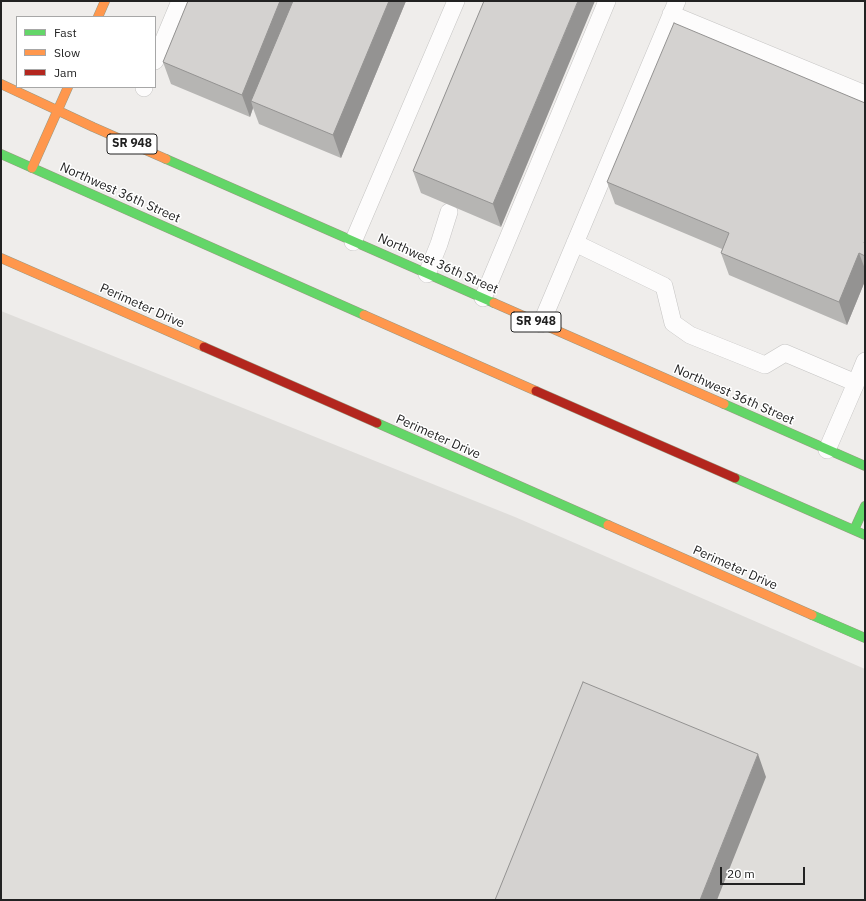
<!DOCTYPE html>
<html>
<head>
<meta charset="utf-8">
<style>
  body { margin:0 }
  #map { position:relative; width:866px; height:901px; overflow:hidden; background:#efedeb; font-family:"IBM Plex Sans",sans-serif }
  canvas { display:block }
  .frame { position:absolute; inset:0; border:2px solid #222; pointer-events:none }
  .legend { position:absolute; left:16px; top:16px; width:140px; height:72px; box-sizing:border-box; background:#fff; border:1px solid #a7a7a7; margin:0; padding:5px 7px; list-style:none; font-size:12px; color:#222 }
  .legend li { display:flex; align-items:center; gap:8px; height:20px }
  .legend b { width:20px; border:1px solid #a7a7a7 }
  .scale { position:absolute; left:720px; top:867px; width:85px; height:18px; box-sizing:border-box; border:2px solid #222; border-top:0; padding-left:5px; font-size:12px; line-height:14px; white-space:nowrap; color:#222; -webkit-text-stroke:3px #fff; paint-order:stroke }
</style>
</head>
<body>
<div id="map">
<canvas width="866" height="901"></canvas>
<div class="frame"></div>
<ul class="legend">
<li><b style="height:5px;background:#63d668"></b>Fast</li>
<li><b style="height:5px;background:#ff974d"></b>Slow</li>
<li><b style="height:5px;background:#b3261e"></b>Jam</li>
</ul>
<div class="scale">20 m</div>
</div>
<script>
const c = document.querySelector('canvas').getContext('2d');
c.lineJoin = 'round';
function paint(path, color) {
  c.fillStyle = color;
  c.fill(path, 'evenodd');
}
function shape(rows) {
  const path = new Path2D();
  for (const r of rows) {
    path.moveTo(r[0], r[1]);
    for (let i = 2; i < r.length; i += 2) path.lineTo(r[i], r[i + 1]);
  }
  return path;
}
function trace(path, color, width, dash) {
  c.strokeStyle = color;
  c.lineWidth = width;
  c.lineCap = dash ? 'butt' : 'round';
  c.setLineDash(dash || []);
  c.stroke(path);
}
function write(font, color, halo, rows, align = 'center') {
  c.font = font + ' "IBM Plex Sans",sans-serif';
  c.lineWidth = 3;
  c.setLineDash([]);
  c.textBaseline = 'middle';
  c.strokeStyle = halo;
  c.fillStyle = color;
  for (const [text, x, y, turn = 0] of rows) {
    c.save();
    c.translate(x, y);
    c.rotate((+turn || 0) * Math.PI / 180);
    c.textAlign = isNaN(turn) ? turn : align;
    if (halo) c.strokeText(text, 0, 0);
    c.fillText(text, 0, 0);
    c.restore();
  }
}
const airport = shape([
  [1,311,515,517,865,669,865,900,1,900]
]);
const lane = shape([
  [671,14,865,94],
  [155,61,180,1],
  [144,88,144,87],
  [353,242,456,1],
  [575,243,664,286,673,323,690,335,765,365,785,353,856,383,827,450],
  [427,274,439,244,449,212],
  [483,298,607,1],
  [541,324,677,1],
  [856,383,865,361]
]);
const fast = shape([
  [1,154,364,315],
  [166,159,494,303],
  [724,404,865,466],
  [377,423,608,525],
  [735,478,865,535],
  [854,530,865,506],
  [812,615,865,638]
]);
const slow = shape([
  [98,17,105,1],
  [1,84,93,127,166,159],
  [32,168,68,87],
  [1,258,204,347],
  [494,303,724,404],
  [364,315,536,391],
  [608,525,812,615]
]);
const jam = shape([
  [204,347,377,423],
  [536,391,735,478]
]);
const wall = shape([
  [188,1,406,1,341,158,259,124,253,108,250,117,171,84,163,62],
  [484,1,501,227,421,193,413,171],
  [865,103,865,281,847,325,729,275,721,253,722,249,615,204,607,182]
]);
const shadedWall = shape([
  [280,1,298,1,251,101,253,108,250,117,242,95],
  [389,1,406,1,341,158,333,135],
  [578,1,595,1,501,227,493,204],
  [859,253,865,269,865,281,847,325,839,302],
  [758,754,766,777,717,900,700,900]
]);
const building = shape([
  [188,1,280,1,242,95,163,62,188,1],
  [293,1,389,1,333,135,251,101,293,1],
  [484,1,578,1,493,204,413,171,484,1],
  [674,23,865,103,865,240,864,243,865,244,865,256,859,253,839,302,721,253,729,233,607,182,674,23],
  [583,682,758,754,700,900,495,900,583,682]
]);
const shields = [
  [132,144,50],
  [536,322,50]
];
const shieldNames = [
  ["SR 948",132,144],
  ["SR 948",536,322]
];
const streetNames = [
  ["Northwest 36th Street",120,193,24],
  ["Northwest 36th Street",438,264,24],
  ["Perimeter Drive",142,306,24],
  ["Northwest 36th Street",734,395,24],
  ["Perimeter Drive",438,437,24],
  ["Perimeter Drive",735,568,24]
];
paint(airport, '#dfddda');
trace(lane, '#c5c4c3', 18);
trace(fast, '#9a9982', 10);
trace(slow, '#9a9982', 10);
trace(jam, '#9a9982', 10);
trace(lane, '#fdfcfc', 17);
trace(fast, '#63d668', 9);
trace(slow, '#ff974d', 9);
trace(jam, '#b3261e', 9);
paint(wall, '#b6b5b3');
paint(shadedWall, '#949392');
paint(building, '#d4d2d0');
trace(building, '#949392', 1);
for (const [x, y, w] of shields) {
  const box = new Path2D();
  box.roundRect(x - w / 2, y - 10, w, 20, 3);
  c.fillStyle = '#fff';
  c.fill(box);
  trace(box, '#222', 1);
}
write('bold 12px', '#222', null, shieldNames);
write('13px', '#222', '#fff', streetNames);
</script>
</body>
</html>
